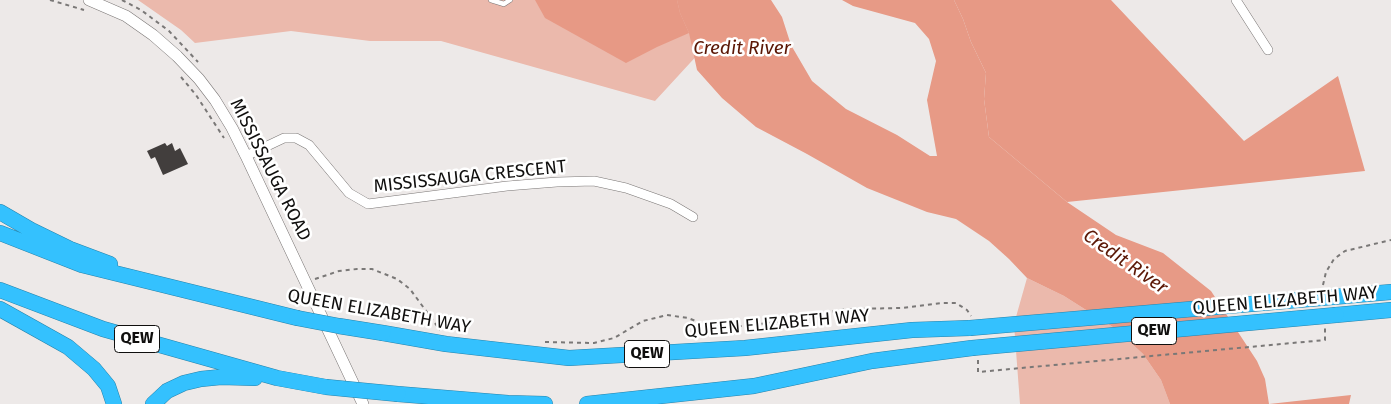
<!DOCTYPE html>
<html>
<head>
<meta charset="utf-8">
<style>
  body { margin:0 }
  canvas { display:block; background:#ede9e8 }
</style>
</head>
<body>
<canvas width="1391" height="404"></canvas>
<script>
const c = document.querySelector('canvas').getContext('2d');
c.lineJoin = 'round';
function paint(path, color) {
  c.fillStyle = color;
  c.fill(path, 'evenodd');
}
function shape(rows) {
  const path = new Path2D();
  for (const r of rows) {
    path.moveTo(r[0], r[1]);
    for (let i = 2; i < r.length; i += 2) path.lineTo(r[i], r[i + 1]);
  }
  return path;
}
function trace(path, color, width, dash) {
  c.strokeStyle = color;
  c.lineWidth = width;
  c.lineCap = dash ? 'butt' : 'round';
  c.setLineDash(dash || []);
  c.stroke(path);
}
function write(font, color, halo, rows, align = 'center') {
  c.font = font + ' "Fira Sans",sans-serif';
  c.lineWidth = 5;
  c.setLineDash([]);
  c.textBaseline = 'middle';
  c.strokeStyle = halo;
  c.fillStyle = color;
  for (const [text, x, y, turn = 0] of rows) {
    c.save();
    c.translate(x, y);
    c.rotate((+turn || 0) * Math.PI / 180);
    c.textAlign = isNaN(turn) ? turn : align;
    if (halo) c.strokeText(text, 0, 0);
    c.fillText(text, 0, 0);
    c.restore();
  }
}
const green = shape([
  [138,0,748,0,655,101,441,41,370,41,291,31,195,43,181,30],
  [1027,278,1064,296,1116,329,1143,354,1161,380,1170,404,1020,404,1014,324]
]);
const forest = shape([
  [535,0,677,0,680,13,689,33,657,47,626,63,545,18],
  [954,0,1111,0,1244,141,1338,76,1365,171,1067,202,989,137,984,99,986,73,971,42,963,19],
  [1351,395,1349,404,1269,404]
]);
const water = shape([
  [677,0,771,0,782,17,791,45,812,81,846,109,897,135,930,156,937,156,927,100,936,61,929,39,915,23,853,6,842,0,954,0,963,19,971,42,986,73,984,99,989,137,1067,202,1116,235,1163,253,1211,291,1257,361,1265,379,1269,404,1170,404,1161,380,1143,354,1116,329,1064,296,1027,278,1009,259,989,241,956,219,927,212,867,188,807,154,756,127,722,98,697,70,689,33,680,13]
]);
const building = shape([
  [165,143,167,146,172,143,175,151,180,148,188,164,163,175,155,157,151,159,147,151]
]);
const path = shape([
  [50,0,84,10],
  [122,0,141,10,169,31,198,62],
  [181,77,196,95,224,138],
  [315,279,339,271,357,269,372,269,397,279,410,289,440,330],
  [1323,285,1326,272,1334,259,1345,251,1391,240],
  [545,342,594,343,614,338,643,321,667,315,688,318,701,323,734,327,777,322,845,309,902,308,942,303,956,303,967,310,971,316],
  [978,360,978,372,1325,340,1325,328]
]);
const service = shape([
  [491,0,504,4,510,0]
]);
const minor = shape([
  [1236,0,1268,50],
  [246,156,284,138,296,138,309,145,349,193,368,204,507,186,557,182,594,181,626,188,671,204,693,217]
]);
const secondary = shape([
  [89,0,126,16,153,35,177,56,199,79,215,100,232,128,246,156,363,404]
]);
const motorway = shape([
  [0,212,31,230,70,249,110,264],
  [0,233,82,265,297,318],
  [0,290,103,329,277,378,326,387],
  [1333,297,1391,292],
  [0,309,68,347,94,369,108,386,114,404],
  [1336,315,1391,310],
  [383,333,446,344,569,358,745,348,912,330,970,328],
  [398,394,508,403,545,404],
  [153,404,167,391,184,383,201,379,221,377,255,378],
  [587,404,754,386,872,361,972,348]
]);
const motorwayBridge = shape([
  [297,318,339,326,383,333],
  [970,328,1333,297],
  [972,348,1336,315],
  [326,387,398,394]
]);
const shields = [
  [1154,331,45],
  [137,339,45],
  [647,354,45]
];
const shieldNames = [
  ["QEW",1154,331],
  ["QEW",137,339],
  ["QEW",647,354]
];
const streetNames = [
  ["MISSISSAUGA ROAD",270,170,63],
  ["MISSISSAUGA CRESCENT",470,177,-6],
  ["QUEEN ELIZABETH WAY",1285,301,-5],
  ["QUEEN ELIZABETH WAY",379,312,10],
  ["QUEEN ELIZABETH WAY",777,324,-5]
];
const waterNames = [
  ["Credit River",742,49],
  ["Credit River",1125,262,35]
];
paint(green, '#ebb9ac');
paint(forest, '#e79985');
paint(water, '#e79a86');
paint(building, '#423e3d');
trace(service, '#7a7675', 5.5);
trace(minor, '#7a7675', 10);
trace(secondary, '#7a7675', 12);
trace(motorway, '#2783aa', 16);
trace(path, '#7a7877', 2, [4, 4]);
trace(service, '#fff', 4.5);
trace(minor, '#fff', 9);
trace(secondary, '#fff', 11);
trace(motorway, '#34c1fe', 15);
trace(motorwayBridge, '#2783aa', 16, []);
trace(motorwayBridge, '#34c1fe', 15);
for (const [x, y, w] of shields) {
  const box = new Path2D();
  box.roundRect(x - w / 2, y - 13.5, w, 27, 4);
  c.fillStyle = '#fff';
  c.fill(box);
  trace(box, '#100f0e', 1);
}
write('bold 16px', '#100f0e', null, shieldNames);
write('18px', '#100f0e', '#fff', streetNames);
write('italic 19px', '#5b1705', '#fff', waterNames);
</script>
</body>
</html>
